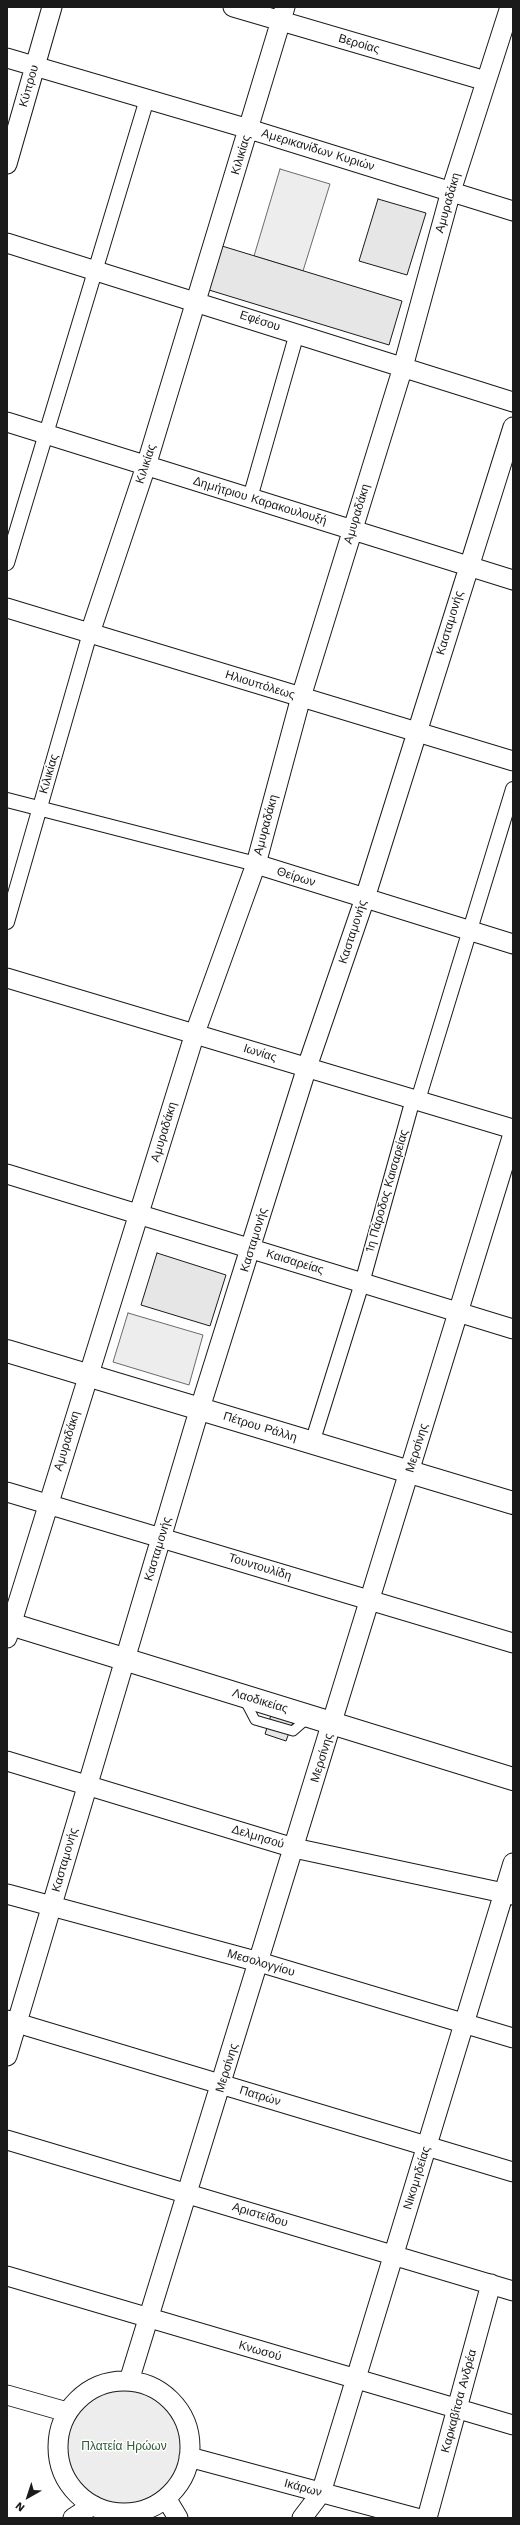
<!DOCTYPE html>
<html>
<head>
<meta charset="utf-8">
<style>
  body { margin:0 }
  #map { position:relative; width:520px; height:2525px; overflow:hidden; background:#fff; font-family:"Work Sans",sans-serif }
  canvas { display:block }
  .frame { position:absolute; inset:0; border:8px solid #1a1a1a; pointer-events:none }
  .north { position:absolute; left:8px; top:2477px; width:40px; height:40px; -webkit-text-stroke:3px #fff; paint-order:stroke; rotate:219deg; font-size:11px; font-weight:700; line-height:16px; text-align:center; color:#1a1a1a }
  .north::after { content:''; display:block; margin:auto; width:14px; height:18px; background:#1a1a1a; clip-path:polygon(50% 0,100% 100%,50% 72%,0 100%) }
</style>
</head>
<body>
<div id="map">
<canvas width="520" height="2525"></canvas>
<div class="frame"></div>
<div class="north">N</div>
</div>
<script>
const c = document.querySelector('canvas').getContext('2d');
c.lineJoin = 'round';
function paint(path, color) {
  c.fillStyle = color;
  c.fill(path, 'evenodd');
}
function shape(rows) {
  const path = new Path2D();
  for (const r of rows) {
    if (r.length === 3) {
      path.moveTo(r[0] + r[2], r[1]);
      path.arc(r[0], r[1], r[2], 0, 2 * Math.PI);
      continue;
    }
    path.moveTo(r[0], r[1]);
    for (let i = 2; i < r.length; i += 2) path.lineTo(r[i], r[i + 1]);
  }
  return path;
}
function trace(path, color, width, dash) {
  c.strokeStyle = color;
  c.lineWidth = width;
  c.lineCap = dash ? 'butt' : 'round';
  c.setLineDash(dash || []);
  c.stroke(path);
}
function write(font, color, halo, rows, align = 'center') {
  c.font = font + ' "Work Sans",sans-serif';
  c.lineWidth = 3;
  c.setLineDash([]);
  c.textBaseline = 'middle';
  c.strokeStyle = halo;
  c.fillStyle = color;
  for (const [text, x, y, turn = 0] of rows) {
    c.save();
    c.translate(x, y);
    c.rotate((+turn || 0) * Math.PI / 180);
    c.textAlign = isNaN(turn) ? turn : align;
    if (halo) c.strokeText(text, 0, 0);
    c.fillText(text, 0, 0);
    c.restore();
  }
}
const built = shape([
  [280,169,330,184,303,271,254,256,280,169],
  [128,1313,203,1335,189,1385,113,1362,128,1313],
  [124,2447,57]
]);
const building = shape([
  [378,199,426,213,407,275,359,261,378,199],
  [222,246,402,301,389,345,209,290,222,246],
  [157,1253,226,1275,210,1326,141,1305,157,1253],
  [271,1715,293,1722,286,1741,265,1734,271,1715]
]);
const service = shape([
  [244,1699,255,1720,293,1731,309,1717]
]);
const pedestrian = shape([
  [250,498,297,333],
  [7,563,147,99],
  [7,800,256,864],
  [7,922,90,633],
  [418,1100,513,789],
  [312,1443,362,1283,413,1099]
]);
const minor = shape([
  [233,7,486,81],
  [7,58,249,129,513,211],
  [7,164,52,7],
  [7,243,513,402],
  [7,422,513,580],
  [7,608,513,761],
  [90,633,146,466,285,7],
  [256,864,513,944],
  [7,978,513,1129],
  [7,1174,513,1329],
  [7,1492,513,1643],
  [7,1638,195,1033,256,864,301,697,403,367,451,191,510,7],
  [7,1761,294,1848,513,1895],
  [7,1894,259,1962,513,2038],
  [7,2020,513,2172],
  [7,2056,195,1424,307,1067,365,898,513,427],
  [7,2140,513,2291],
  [7,2276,513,2425],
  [129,2381,513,1134],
  [124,2447,66],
  [7,2395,67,2412],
  [189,2457,416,2518],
  [166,2498,178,2518],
  [73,2518,93,2505],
  [302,2518,321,2493,513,1863],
  [427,2518,491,2284]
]);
const primary = shape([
  [7,1351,513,1503],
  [7,1623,513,1779]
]);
const streetNames = [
  ["Βεροίας",359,44,16],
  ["Κύπρου",29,86,-74],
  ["Αμερικανίδων Κυριών",318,150,17],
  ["Κιλικίας",241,155,-73],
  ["Αμυραδάκη",448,203,-74],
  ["Εφέσου",260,321,18],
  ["Κιλικίας",146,464,-72],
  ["Δημήτριου Καρακουλουξή",260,501,17],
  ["Αμυραδάκη",357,514,-73],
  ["Κασταμονής",450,623,-73],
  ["Ηλιουπόλεως",260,685,17],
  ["Κιλικίας",49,774,-74],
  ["Αμυραδάκη",266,825,-75],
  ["Θείρων",296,877,17],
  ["Κασταμονής",353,932,-72],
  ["Ιωνίας",260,1053,17],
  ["Αμυραδάκη",164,1132,-73],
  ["1η Πάροδος Καισαρείας",387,1191,-74],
  ["Κασταμονής",254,1240,-73],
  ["Καισαρείας",295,1262,17],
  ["Πέτρου Ράλλη",260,1427,17],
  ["Αμυραδάκη",67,1441,-73],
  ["Μερσίνης",417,1448,-73],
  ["Κασταμονής",158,1549,-73],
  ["Τουντουλίδη",260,1567,17],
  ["Λαοδικείας",260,1701,17],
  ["Μερσίνης",322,1758,-73],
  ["Δελμησού",258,1837,17],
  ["Κασταμονής",65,1860,-74],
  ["Μεσολογγίου",261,1963,16],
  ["Μερσίνης",227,2068,-73],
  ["Πατρών",260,2096,17],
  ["Νικομηδείας",417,2178,-73],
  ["Αριστείδου",260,2215,17],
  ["Κνωσού",260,2351,16],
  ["Καρκαβίτσα Ανδρέα",459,2401,-75],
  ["Ικάρων",303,2488,15]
];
const parkNames = [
  ["Πλατεία Ηρώων",124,2446]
];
paint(built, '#ededed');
trace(built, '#6a6a6a', 1);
paint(building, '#e6e6e6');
trace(building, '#1a1a1a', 1);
trace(service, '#1a1a1a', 11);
trace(pedestrian, '#1a1a1a', 16);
trace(minor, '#1a1a1a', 21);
trace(primary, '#1a1a1a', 24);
trace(service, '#fff', 9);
trace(pedestrian, '#fff', 14);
trace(minor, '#fff', 19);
trace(primary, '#fff', 22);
write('12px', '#1a1a1a', '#fff', streetNames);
write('12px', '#2b5a34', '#fff', parkNames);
</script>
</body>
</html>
